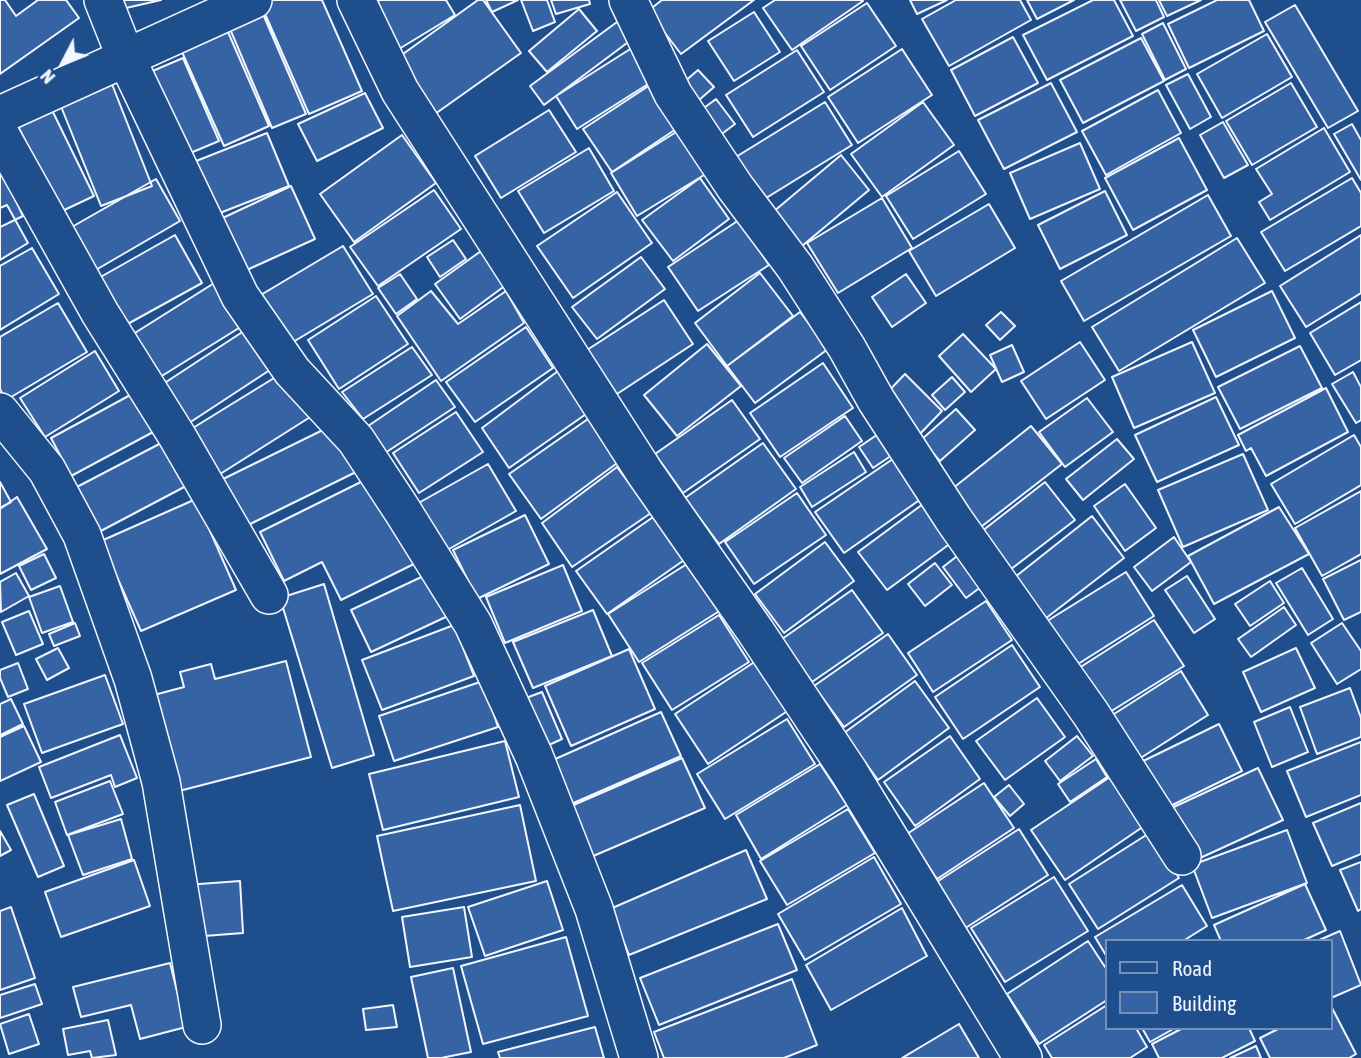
<!DOCTYPE html>
<html>
<head>
<meta charset="utf-8">
<style>
  body { margin:0 }
  #map { position:relative; width:1361px; height:1058px; overflow:hidden; background:#1f4e8c; font-family:"Asap Condensed",sans-serif }
  canvas { display:block }
  .legend { position:absolute; left:1105px; top:939px; width:228px; height:91px; box-sizing:border-box; background:#1f4e8c; border:2px solid #7391ba; margin:0; padding:9px 12px; list-style:none; font-size:21px; color:#f2f6ff }
  .legend li { display:flex; align-items:center; gap:14px; height:35px }
  .legend b { width:35px; border:2px solid #7391ba }
  .north { position:absolute; left:28px; top:28px; width:70px; height:70px; -webkit-text-stroke:5px #1f4e8c; paint-order:stroke; rotate:228deg; font-size:19px; font-weight:700; line-height:28px; text-align:center; color:#f2f6ff }
  .north::after { content:''; display:block; margin:auto; width:24px; height:32px; background:#f2f6ff; clip-path:polygon(50% 0,100% 100%,50% 72%,0 100%) }
</style>
</head>
<body>
<div id="map">
<canvas width="1361" height="1058"></canvas>
<ul class="legend">
<li><b style="height:9px;background:#1f4e8c"></b>Road</li>
<li><b style="height:19px;background:#3563a3"></b>Building</li>
</ul>
<div class="north">N</div>
</div>
<script>
const c = document.querySelector('canvas').getContext('2d');
c.lineJoin = 'round';
function paint(path, color) {
  c.fillStyle = color;
  c.fill(path, 'evenodd');
}
function shape(rows) {
  const path = new Path2D();
  for (const r of rows) {
    path.moveTo(r[0], r[1]);
    for (let i = 2; i < r.length; i += 2) path.lineTo(r[i], r[i + 1]);
  }
  return path;
}
function trace(path, color, width, dash) {
  c.strokeStyle = color;
  c.lineWidth = width;
  c.lineCap = dash ? 'butt' : 'round';
  c.setLineDash(dash || []);
  c.stroke(path);
}
const building = shape([
  [0,0,5,0,16,16,38,0,66,0,79,18,0,74,0,0],
  [110,0,161,0,113,11,110,0],
  [259,0,322,0,362,91,309,114,259,0],
  [380,0,446,0,455,15,399,49,372,5,380,0],
  [478,0,483,0,521,53,435,114,396,59,478,0],
  [486,0,518,0,492,12,486,0],
  [521,0,547,0,555,22,533,31,521,0],
  [551,0,589,0,590,4,556,14,551,0],
  [662,0,754,0,681,54,648,11,662,0],
  [775,0,862,0,863,1,792,50,763,8,775,0],
  [910,0,947,0,917,14,910,0],
  [956,0,1020,0,1031,20,949,66,922,19,956,0],
  [1027,0,1074,0,1037,19,1027,0],
  [1093,0,1114,0,1133,36,1047,80,1023,35,1093,0],
  [1120,0,1156,0,1164,17,1136,31,1120,0],
  [1159,0,1201,0,1167,16,1159,0],
  [1217,0,1249,0,1264,31,1189,68,1168,24,1217,0],
  [867,3,896,46,830,90,801,46,867,3],
  [1295,5,1358,111,1328,128,1265,22,1295,5],
  [579,9,597,31,547,72,529,51,579,9],
  [754,12,780,52,734,81,708,41,754,12],
  [263,14,306,114,272,128,230,29,263,14],
  [617,22,631,40,544,105,530,86,617,22],
  [1163,23,1186,69,1165,80,1142,34,1163,23],
  [228,32,269,126,224,146,182,52,228,32],
  [1267,34,1292,77,1222,118,1197,74,1267,34],
  [1013,37,1038,83,975,116,951,70,1013,37],
  [1141,38,1164,81,1083,123,1060,80,1141,38],
  [635,46,656,79,577,129,556,96,635,46],
  [902,49,932,95,858,143,828,97,902,49],
  [797,50,824,92,753,137,726,95,797,50],
  [183,58,219,141,176,159,141,76,183,58],
  [698,70,714,87,691,107,676,89,698,70],
  [108,74,152,186,101,206,56,94,108,74],
  [1188,74,1211,117,1190,129,1166,85,1188,74],
  [1051,83,1077,132,1004,169,978,120,1051,83],
  [1291,83,1317,127,1252,165,1226,121,1291,83],
  [650,85,679,127,612,172,583,129,650,85],
  [1158,90,1181,133,1106,175,1082,131,1158,90],
  [365,93,383,128,317,161,298,124,365,93],
  [716,99,735,124,719,136,700,111,716,99],
  [825,102,852,145,758,203,731,160,825,102],
  [923,102,954,145,882,197,851,154,923,102],
  [50,106,94,196,60,212,16,122,50,106],
  [549,110,576,152,501,198,475,156,549,110],
  [1223,122,1248,165,1224,178,1200,135,1223,122],
  [1352,124,1361,140,1361,180,1334,134,1352,124],
  [1324,128,1350,172,1270,220,1259,202,1272,194,1256,169,1324,128],
  [681,129,709,172,637,216,611,173,681,129],
  [267,133,289,186,207,218,186,165,267,133],
  [402,135,436,183,354,242,320,194,402,135],
  [1179,138,1207,190,1133,230,1105,178,1179,138],
  [1080,143,1100,189,1030,219,1010,173,1080,143],
  [589,148,614,191,544,233,518,191,589,148],
  [959,151,986,194,913,239,886,196,959,151],
  [841,155,869,190,802,246,773,212,841,155],
  [0,167,23,216,0,227,0,167],
  [700,178,729,219,673,261,642,220,700,178],
  [1352,178,1361,193,1361,226,1285,271,1261,232,1352,178],
  [156,179,180,221,94,271,70,228,156,179],
  [291,186,315,239,238,274,212,223,291,186],
  [434,190,461,229,378,286,350,247,434,190],
  [1105,191,1127,235,1060,269,1038,225,1105,191],
  [617,192,652,243,573,298,537,246,617,192],
  [1208,195,1231,236,1084,321,1061,281,1208,195],
  [882,198,912,248,838,293,807,243,882,198],
  [989,204,1015,248,936,296,909,251,989,204],
  [7,205,28,243,0,260,0,208,7,205],
  [739,220,769,265,698,311,668,267,739,220],
  [175,235,202,283,124,326,97,279,175,235],
  [1361,235,1361,293,1306,327,1280,286,1361,235],
  [1237,238,1265,283,1119,371,1092,327,1237,238],
  [453,240,466,259,440,277,427,257,453,240],
  [343,246,373,294,288,345,259,296,343,246],
  [32,248,59,294,0,330,0,266,32,248],
  [481,251,506,285,460,319,435,284,481,251],
  [641,257,665,289,597,339,572,307,641,257],
  [760,273,793,316,727,366,695,323,760,273],
  [400,274,417,299,396,314,378,288,400,274],
  [906,274,926,303,892,327,872,297,906,274],
  [219,280,247,323,157,379,130,336,219,280],
  [431,291,458,324,506,291,524,323,441,381,397,316,431,291],
  [1272,291,1295,338,1216,377,1193,330,1272,291],
  [376,296,408,344,339,389,308,340,376,296],
  [664,300,693,344,617,394,587,350,664,300],
  [1361,302,1361,360,1335,375,1310,333,1361,302],
  [58,303,87,352,6,400,0,389,0,337,58,303],
  [800,312,828,349,755,403,727,366,800,312],
  [1001,312,1015,326,1000,340,986,325,1001,312],
  [253,325,279,364,186,425,160,386,253,325],
  [526,327,553,368,475,422,446,382,526,327],
  [963,334,996,369,971,392,939,356,963,334],
  [1080,342,1105,380,1046,419,1021,381,1080,342],
  [1192,342,1215,393,1134,428,1112,377,1192,342],
  [707,344,741,386,677,436,644,395,707,344],
  [1012,345,1024,372,1002,382,990,355,1012,345],
  [1300,346,1322,388,1240,429,1218,387,1300,346],
  [412,347,432,375,363,419,342,392,412,347],
  [95,351,119,391,45,437,20,398,95,351],
  [823,363,853,408,780,457,750,413,823,363],
  [287,370,315,414,217,476,188,431,287,370],
  [558,371,589,412,509,468,482,428,558,371],
  [1353,372,1361,387,1361,420,1356,423,1332,384,1353,372],
  [905,374,942,411,916,438,879,401,905,374],
  [952,377,965,392,945,410,932,395,952,377],
  [436,380,455,407,385,453,368,426,436,380],
  [1326,388,1348,432,1266,476,1251,448,1246,451,1238,435,1326,388],
  [134,393,155,431,71,476,51,438,134,393],
  [1216,397,1239,445,1157,482,1135,435,1216,397],
  [1087,398,1113,432,1065,467,1039,432,1087,398],
  [732,400,760,439,683,493,655,454,732,400],
  [956,409,975,430,940,461,921,440,956,409],
  [456,412,483,452,419,493,393,453,456,412],
  [845,416,862,441,802,483,784,458,845,416],
  [588,419,620,461,541,519,509,474,588,419],
  [333,425,356,472,242,528,219,481,333,425],
  [890,426,904,447,873,468,859,447,890,426],
  [1031,426,1062,464,977,530,947,493,1031,426],
  [1354,435,1361,447,1361,485,1295,524,1271,484,1354,435],
  [1117,439,1134,459,1083,500,1066,479,1117,439],
  [165,441,188,485,97,533,73,489,165,441],
  [763,443,796,489,719,544,685,498,763,443],
  [854,452,866,472,812,507,800,487,854,452],
  [903,452,931,492,844,553,815,512,903,452],
  [1243,454,1268,510,1183,547,1158,490,1243,454],
  [488,464,516,511,442,553,415,505,488,464],
  [617,467,651,513,572,567,542,523,617,467],
  [377,474,420,561,341,600,322,562,284,581,260,532,377,474],
  [0,482,11,502,0,508,0,482],
  [1045,482,1075,520,1006,573,977,535,1045,482],
  [1125,484,1156,528,1125,551,1094,506,1125,484],
  [1361,491,1361,554,1322,576,1295,528,1361,491],
  [797,493,826,535,754,584,725,542,797,493],
  [17,497,47,549,0,574,0,509,17,497],
  [196,499,236,590,141,631,101,541,196,499],
  [923,504,951,543,887,590,858,552,923,504],
  [1279,507,1309,554,1214,604,1188,556,1279,507],
  [525,515,549,564,477,599,453,550,525,515],
  [656,515,687,558,607,614,576,571,656,515],
  [1092,516,1124,558,1041,622,1010,581,1092,516],
  [1174,537,1191,562,1152,591,1134,567,1174,537],
  [825,542,854,581,784,633,755,594,825,542],
  [961,553,985,584,966,598,943,567,961,553],
  [44,554,56,578,31,590,19,566,44,554],
  [1361,560,1361,612,1344,620,1323,579,1361,560],
  [690,562,721,610,639,662,608,614,690,562],
  [935,563,952,585,925,606,908,584,935,563],
  [563,565,582,611,505,643,486,597,563,565],
  [1302,568,1333,619,1308,635,1276,583,1302,568],
  [1126,572,1154,616,1067,671,1039,626,1126,572],
  [16,573,29,596,1,612,0,582,16,573],
  [430,573,450,615,371,652,351,610,430,573],
  [1187,576,1215,619,1194,633,1165,590,1187,576],
  [1270,581,1284,603,1250,626,1235,604,1270,581],
  [324,584,374,755,332,768,280,598,324,584],
  [60,586,73,622,42,633,29,597,60,586],
  [852,590,883,633,812,682,782,639,852,590],
  [986,601,1012,640,933,692,908,653,986,601],
  [1284,607,1296,625,1251,657,1238,639,1284,607],
  [593,610,612,656,533,688,513,642,593,610],
  [29,611,43,644,16,655,2,622,29,611],
  [719,615,749,662,672,710,642,663,719,615],
  [1154,620,1184,666,1097,720,1068,675,1154,620],
  [75,623,80,636,54,646,49,634,75,623],
  [1342,623,1361,651,1361,669,1337,684,1311,643,1342,623],
  [454,625,474,676,382,710,362,660,454,625],
  [888,634,917,675,844,727,814,686,888,634],
  [1012,645,1040,687,963,739,935,697,1012,645],
  [58,648,69,668,47,680,36,659,58,648],
  [1296,648,1315,688,1261,712,1243,672,1296,648],
  [629,649,655,709,571,746,545,686,629,649],
  [286,661,311,757,179,791,154,695,184,687,180,672,211,664,215,679,286,661],
  [756,661,789,710,708,764,675,714,756,661],
  [18,663,28,689,8,697,0,678,0,670,18,663],
  [1181,671,1208,715,1128,766,1100,723,1181,671],
  [105,675,123,724,42,753,24,704,105,675],
  [483,681,498,727,394,761,379,716,483,681],
  [915,681,949,728,878,780,844,733,915,681],
  [1350,688,1361,718,1361,737,1317,754,1300,707,1350,688],
  [542,692,562,739,538,750,518,701,542,692],
  [1037,698,1065,737,1005,780,976,741,1037,698],
  [11,699,23,724,0,735,0,704,11,699],
  [1290,707,1308,752,1272,767,1254,722,1290,707],
  [661,712,681,756,562,808,544,764,661,712],
  [787,719,815,764,725,819,697,774,787,719],
  [1219,724,1242,771,1156,813,1133,766,1219,724],
  [24,726,41,762,0,781,0,737,24,726],
  [120,735,137,778,115,787,111,775,51,798,39,767,120,735],
  [950,736,980,779,915,826,884,782,950,736],
  [1077,736,1093,756,1060,781,1045,761,1077,736],
  [505,741,519,797,383,830,369,774,505,741],
  [1361,742,1361,795,1306,817,1287,771,1361,742],
  [682,758,705,808,591,857,569,807,682,758],
  [1096,759,1107,777,1070,802,1058,784,1096,759],
  [820,764,847,805,761,859,736,815,820,764],
  [1258,768,1283,820,1187,864,1163,812,1258,768],
  [1110,777,1144,826,1065,880,1031,830,1110,777],
  [110,781,123,814,67,835,55,802,110,781],
  [984,783,1014,828,937,879,907,834,984,783],
  [1009,785,1024,804,1010,816,994,797,1009,785],
  [34,794,64,866,38,877,7,805,34,794],
  [1361,803,1361,854,1332,866,1313,823,1361,803],
  [520,805,536,881,393,911,377,836,520,805],
  [848,809,875,853,787,905,760,861,848,809],
  [121,819,132,859,83,875,68,835,121,819],
  [1019,829,1048,875,964,929,935,883,1019,829],
  [1287,830,1307,883,1212,918,1192,865,1287,830],
  [0,831,11,850,0,856,0,831],
  [1151,832,1179,878,1098,929,1069,884,1151,832],
  [746,850,767,899,629,955,610,909,746,850],
  [874,857,901,904,805,960,778,914,874,857],
  [134,860,150,906,61,937,45,892,134,860],
  [1361,862,1361,909,1358,911,1340,870,1361,862],
  [1054,877,1088,931,1005,982,971,928,1054,877],
  [240,881,243,933,191,937,186,885,240,881],
  [547,881,563,930,485,956,468,907,547,881],
  [1305,884,1326,930,1302,941,1221,941,1214,925,1305,884],
  [1182,885,1207,926,1183,941,1107,941,1107,957,1095,937,1182,885],
  [11,907,35,978,0,990,0,911,11,907],
  [464,907,472,957,410,967,402,917,464,907],
  [902,908,927,956,831,1010,806,965,902,908],
  [778,924,797,970,659,1025,640,978,778,924],
  [1340,931,1361,985,1331,998,1331,941,1317,941,1340,931],
  [566,937,588,1016,483,1044,461,966,566,937],
  [1088,941,1107,970,1107,1000,1039,1044,1007,994,1088,941],
  [170,963,186,1027,140,1039,131,1005,81,1017,73,987,170,963],
  [453,968,471,1052,441,1058,428,1058,411,977,453,968],
  [792,979,817,1045,784,1058,664,1058,654,1032,792,979],
  [35,984,42,1004,0,1018,0,995,35,984],
  [393,1005,397,1027,366,1030,363,1009,393,1005],
  [1107,1005,1107,1028,1136,1028,1147,1047,1130,1058,1052,1058,1044,1045,1107,1005],
  [1331,1006,1356,1054,1349,1058,1270,1058,1260,1038,1280,1028,1331,1028,1331,1006],
  [29,1014,39,1044,9,1054,0,1024,29,1014],
  [108,1020,116,1055,92,1058,90,1051,68,1055,63,1029,108,1020],
  [959,1024,979,1058,902,1058,959,1024],
  [595,1027,604,1058,500,1058,498,1052,595,1027],
  [1142,1028,1175,1028,1150,1042,1142,1028],
  [1183,1028,1249,1028,1255,1041,1222,1058,1159,1058,1152,1044,1183,1028],
  [1256,1046,1261,1058,1230,1058,1256,1046]
]);
const minor = shape([
  [103,0,126,58,240,296,292,371,356,440,402,510,473,624,534,756,594,909,639,1058],
  [356,0,400,91,645,473,756,632,849,772,1023,1058],
  [628,0,673,94,735,187,795,267,847,348,876,400,954,520,1091,714,1182,856],
  [0,115,253,0],
  [0,134,100,313,177,436,269,595],
  [0,412,47,470,82,535,133,679,161,782,202,1025]
]);
paint(building, '#3563a3');
trace(building, '#f2f6ff', 2);
trace(minor, '#f2f6ff', 40);
trace(minor, '#1f4e8c', 37);
</script>
</body>
</html>
